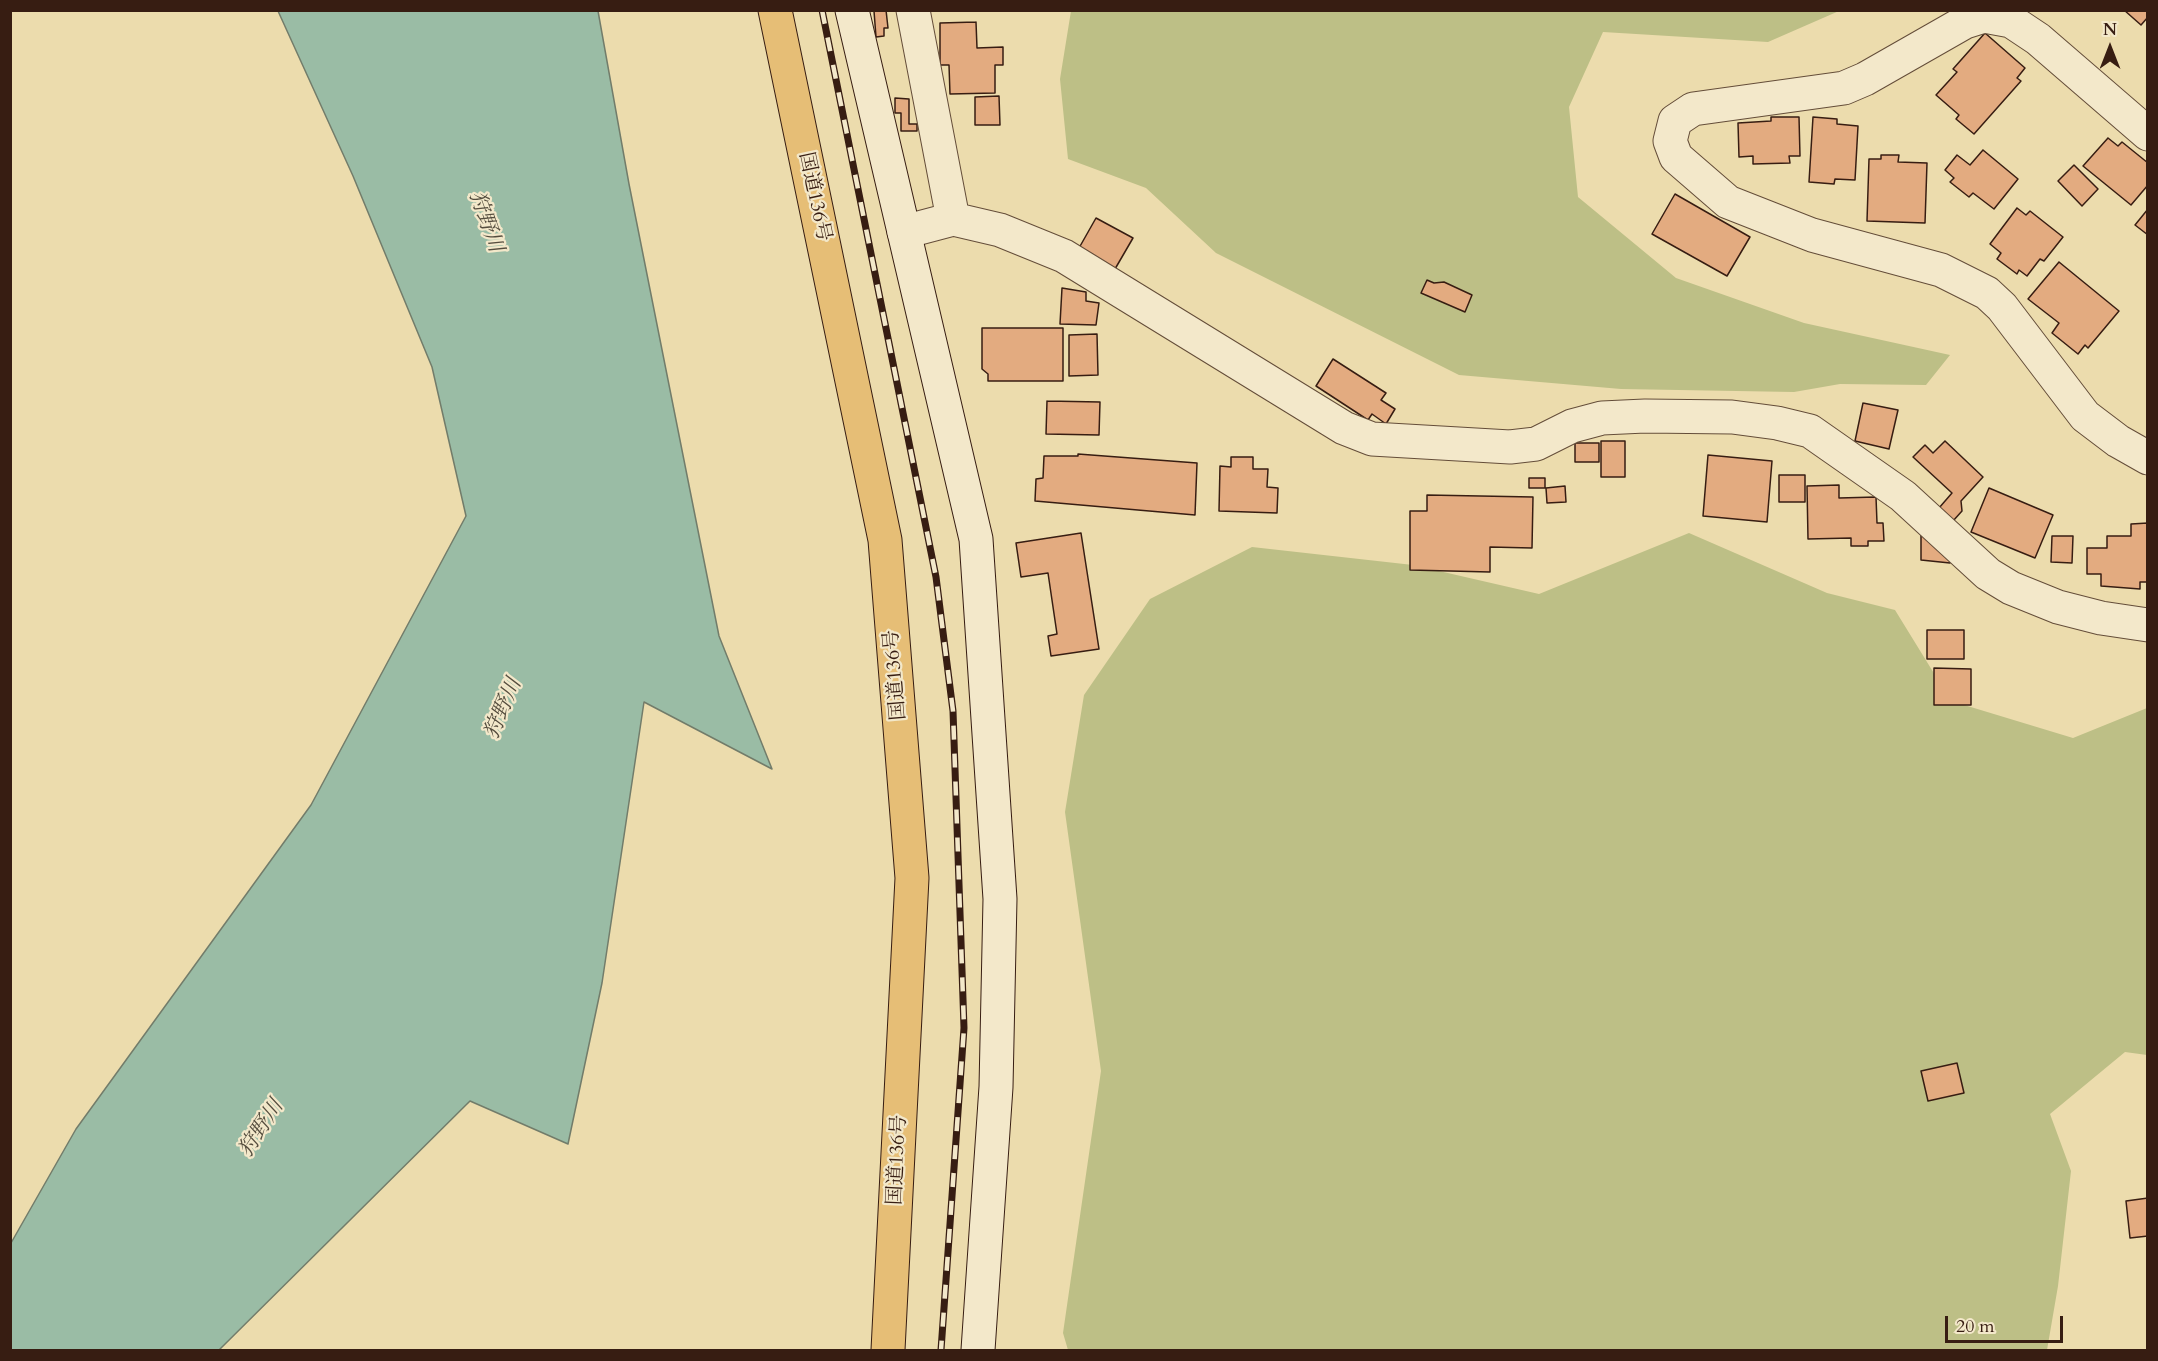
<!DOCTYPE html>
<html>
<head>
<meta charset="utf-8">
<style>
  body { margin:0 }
  #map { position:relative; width:2158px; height:1361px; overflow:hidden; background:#ecdcad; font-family:Cardo,serif }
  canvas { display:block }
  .frame { position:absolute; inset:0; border:12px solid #371d12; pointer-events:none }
  .north { position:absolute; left:2080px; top:18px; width:60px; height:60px; -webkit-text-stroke:4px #f3e8ca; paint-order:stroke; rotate:0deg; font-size:16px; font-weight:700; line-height:24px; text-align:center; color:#371d12 }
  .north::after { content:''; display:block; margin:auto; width:21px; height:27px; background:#371d12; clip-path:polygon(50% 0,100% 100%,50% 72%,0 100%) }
  .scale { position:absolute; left:1945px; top:1316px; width:118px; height:27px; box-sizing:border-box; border:3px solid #371d12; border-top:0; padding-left:8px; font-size:18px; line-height:21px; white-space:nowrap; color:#371d12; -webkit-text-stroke:4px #f3e8ca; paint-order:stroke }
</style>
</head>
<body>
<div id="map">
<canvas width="2158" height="1361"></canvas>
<div class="frame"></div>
<div class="north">N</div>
<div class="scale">20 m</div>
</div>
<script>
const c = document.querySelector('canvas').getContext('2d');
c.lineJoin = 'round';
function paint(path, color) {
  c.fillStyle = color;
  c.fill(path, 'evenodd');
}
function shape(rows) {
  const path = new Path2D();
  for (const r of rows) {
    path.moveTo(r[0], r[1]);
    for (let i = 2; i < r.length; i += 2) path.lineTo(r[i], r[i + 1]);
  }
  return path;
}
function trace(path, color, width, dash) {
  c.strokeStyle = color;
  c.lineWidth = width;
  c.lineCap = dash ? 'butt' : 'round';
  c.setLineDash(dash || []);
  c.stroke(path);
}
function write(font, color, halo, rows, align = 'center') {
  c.font = font + ' Cardo,"Noto Serif JP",serif';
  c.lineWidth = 4.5;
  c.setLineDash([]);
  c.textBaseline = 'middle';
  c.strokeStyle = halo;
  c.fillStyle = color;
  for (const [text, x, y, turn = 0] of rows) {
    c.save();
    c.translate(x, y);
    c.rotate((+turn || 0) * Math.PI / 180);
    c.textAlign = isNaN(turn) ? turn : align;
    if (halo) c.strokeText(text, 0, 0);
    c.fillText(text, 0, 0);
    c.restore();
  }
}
const green = shape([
  [1071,11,1839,11,1768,42,1603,32,1569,107,1578,197,1676,278,1804,323,1950,355,1926,385,1840,384,1794,392,1621,389,1459,375,1216,253,1146,188,1068,159,1060,79],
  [1689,533,1827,593,1895,610,1951,701,2073,738,2147,708,2147,1055,2125,1052,2050,1114,2071,1171,2058,1286,2047,1350,1068,1350,1063,1333,1101,1071,1065,812,1084,695,1150,599,1252,547,1413,565,1539,594]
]);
const water = shape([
  [278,11,598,11,629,184,719,636,772,769,644,702,602,983,568,1144,470,1101,219,1350,11,1350,11,1243,76,1129,311,805,466,516,432,367,353,176,278,11]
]);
const building = shape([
  [886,10,888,28,884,28,884,36,876,37,874,11,886,10],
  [2124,10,2148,10,2148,17,2141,25,2124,10],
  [976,22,977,48,1003,47,1003,65,995,65,995,93,950,94,949,65,940,65,940,23,976,22],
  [1985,33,2025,68,2017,78,2021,81,1974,134,1956,119,1959,115,1936,95,1957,72,1953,69,1985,33],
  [999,96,1000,125,975,125,975,97,999,96],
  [895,98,909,99,909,124,917,124,917,131,901,131,901,113,895,113,895,98],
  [1771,117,1799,117,1800,156,1789,156,1790,163,1753,164,1753,156,1739,157,1738,123,1771,121,1771,117],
  [1813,117,1837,119,1837,124,1858,126,1855,180,1835,179,1834,184,1809,182,1813,117],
  [2108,138,2118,146,2122,142,2148,163,2148,185,2131,205,2083,166,2108,138],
  [1983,150,2018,179,1994,209,1973,193,1969,197,1950,182,1954,178,1945,170,1957,155,1970,165,1983,150],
  [1881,155,1899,155,1898,162,1927,163,1925,223,1867,221,1869,159,1881,159,1881,155],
  [2074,165,2098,189,2082,206,2058,181,2074,165],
  [1675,194,1750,237,1727,276,1652,234,1675,194],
  [2017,208,2026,215,2030,211,2063,237,2044,261,2040,259,2027,276,2019,270,2017,274,1997,259,2001,253,1990,244,2017,208],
  [2148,209,2148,235,2135,225,2148,209],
  [1096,218,1133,238,1115,269,1079,248,1096,218],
  [2059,262,2119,311,2088,348,2085,345,2078,354,2052,333,2059,323,2028,299,2059,262],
  [1427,280,1434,283,1444,282,1472,295,1465,312,1421,293,1427,280],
  [1062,288,1086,292,1086,301,1099,303,1096,325,1060,324,1062,288],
  [982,328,1063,328,1063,381,988,381,988,374,982,369,982,328],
  [1097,334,1098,375,1069,376,1069,335,1097,334],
  [1333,359,1386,393,1381,400,1395,409,1386,424,1372,414,1368,420,1316,386,1333,359],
  [1047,401,1100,402,1099,435,1046,434,1047,401],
  [1863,403,1898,410,1889,449,1855,441,1863,403],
  [1601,441,1625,441,1625,477,1601,477,1601,441],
  [1945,441,1983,477,1961,501,1962,511,1953,521,1939,508,1952,493,1913,457,1925,445,1933,453,1945,441],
  [1575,443,1599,443,1599,462,1575,462,1575,443],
  [1078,454,1197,463,1195,515,1035,501,1036,479,1043,478,1044,456,1078,456,1078,454],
  [1708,455,1772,461,1767,522,1703,516,1708,455],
  [1231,457,1253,457,1253,469,1268,469,1267,487,1278,488,1277,513,1219,511,1220,466,1231,467,1231,457],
  [1779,475,1805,475,1805,502,1779,502,1779,475],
  [1529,478,1545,478,1545,488,1529,488,1529,478],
  [1839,485,1839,498,1876,497,1877,523,1883,523,1884,541,1868,541,1868,546,1851,546,1851,538,1808,539,1807,486,1839,485],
  [1565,486,1566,502,1547,503,1546,488,1565,486],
  [1989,488,2053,515,2035,558,1971,532,1989,488],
  [1427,495,1533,497,1532,548,1490,547,1490,572,1410,570,1410,511,1427,511,1427,495],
  [2148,523,2148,582,2140,582,2140,589,2101,586,2101,574,2087,574,2087,548,2107,548,2107,536,2131,536,2131,524,2148,523],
  [1921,530,1950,553,1950,563,1921,560,1921,530],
  [1081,533,1099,649,1051,656,1048,636,1057,634,1048,573,1021,577,1016,543,1081,533],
  [2052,536,2073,536,2072,563,2051,562,2052,536],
  [1927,630,1964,630,1964,659,1927,659,1927,630],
  [1934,668,1971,669,1971,705,1934,705,1934,668],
  [1957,1063,1964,1093,1928,1101,1921,1071,1957,1063],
  [2148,1198,2148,1236,2130,1238,2126,1201,2148,1198]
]);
const street = shape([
  [913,10,953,219],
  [2148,134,2038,39,2011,21,1984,16,1965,22,1865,79,1844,88,1693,109,1675,121,1670,141,1676,157,1728,202,1812,235,1941,270,1987,293,2002,307,2085,416,2118,441,2148,458],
  [904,232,953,219,1000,230,1064,256,1344,428,1372,439,1510,447,1536,444,1572,426,1602,418,1645,416,1732,417,1777,423,1810,431,1903,496,1988,574,2011,588,2058,607,2101,618,2148,625]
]);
const secondary = shape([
  [852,10,976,539,1000,899,996,1087,978,1350]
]);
const highway = shape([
  [775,10,885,540,912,878,888,1350]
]);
const rail = shape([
  [822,10,936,577,953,711,964,1028,941,1350]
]);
const streetNames = [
  ["国道136号",814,197,78],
  ["国道136号",896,675,-95],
  ["国道136号",898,1160,-87]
];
const waterNames = [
  ["狩野川",485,222,70],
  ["狩野川",504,709,-67],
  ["狩野川",262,1129,-57]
];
paint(green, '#bdbf86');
paint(water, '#9abca5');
trace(water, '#727c6a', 1.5);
paint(building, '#e3ab80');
trace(building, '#371d12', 1.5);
trace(street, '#644d39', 35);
trace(secondary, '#371d12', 35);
trace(highway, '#371d12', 35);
trace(street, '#f3e8ca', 33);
trace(secondary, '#f3e8ca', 33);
trace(highway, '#e6be76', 33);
trace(rail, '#371d12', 7);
trace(rail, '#f3e8ca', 4.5, [14]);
write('20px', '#371d12', '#f3e8ca', streetNames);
write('italic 21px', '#554d3e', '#f3e8ca', waterNames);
</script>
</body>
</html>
